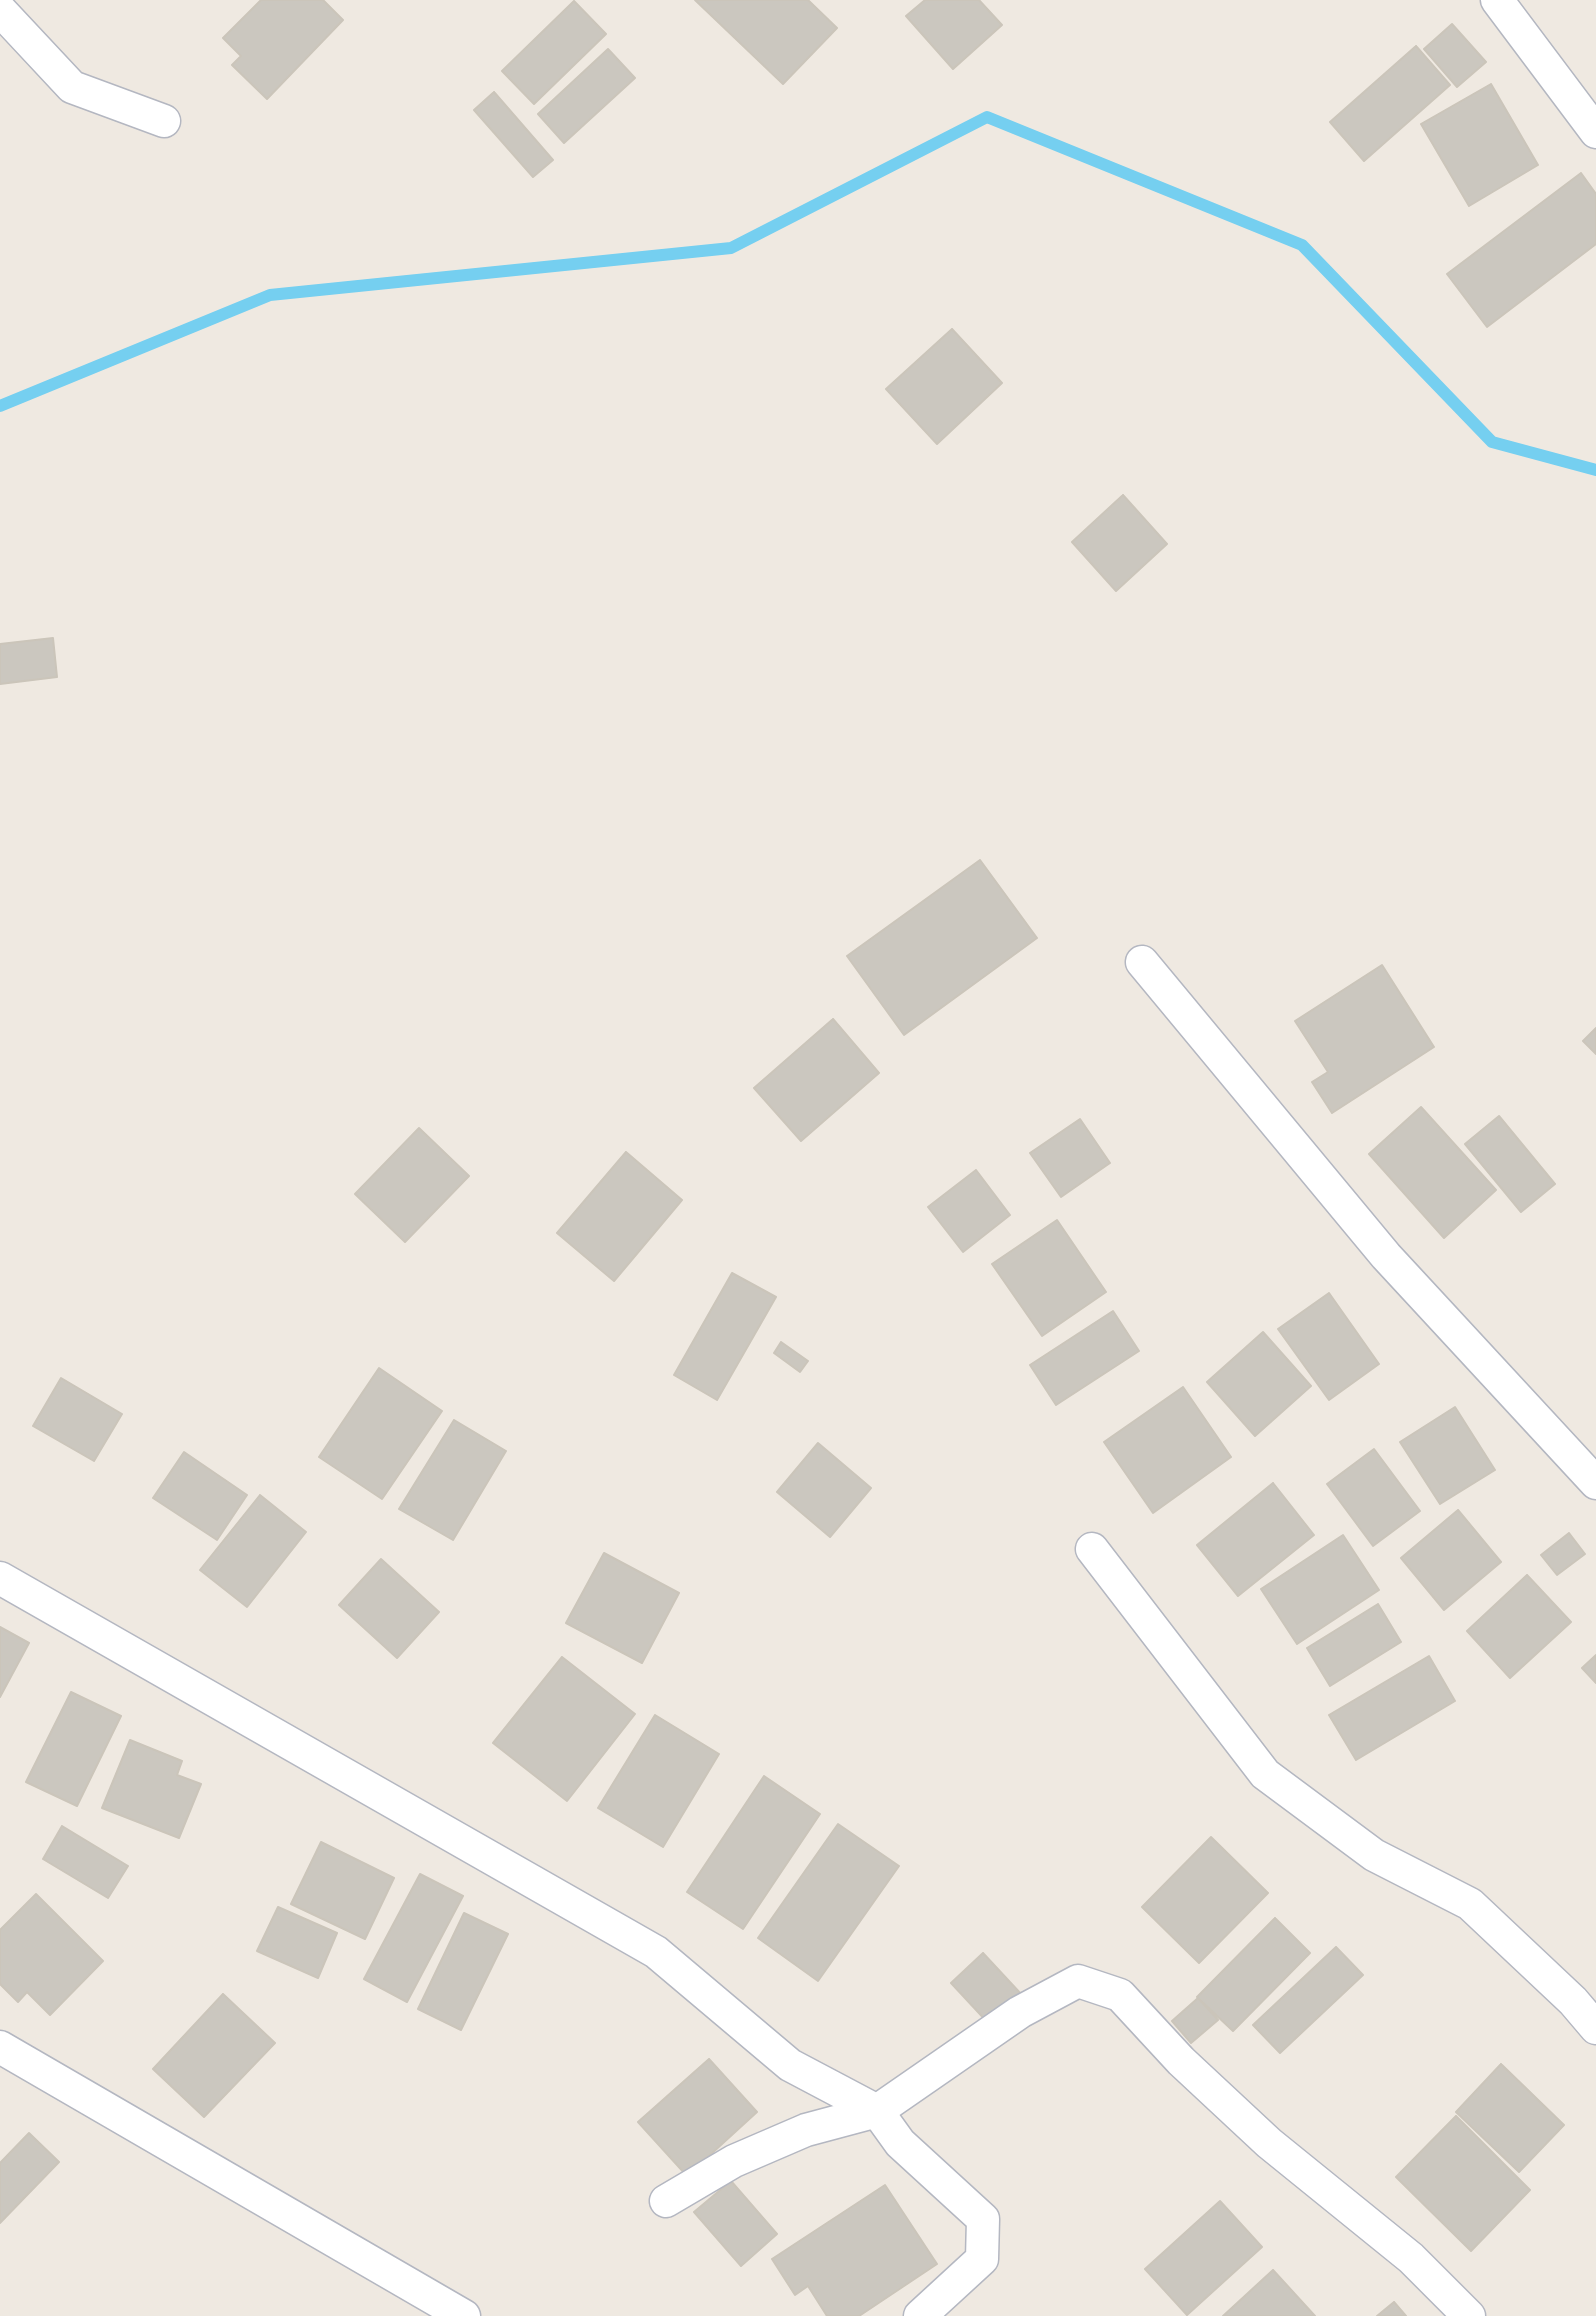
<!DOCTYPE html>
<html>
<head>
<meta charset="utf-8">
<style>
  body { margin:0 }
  canvas { display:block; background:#efe9e1 }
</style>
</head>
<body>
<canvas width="1596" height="2316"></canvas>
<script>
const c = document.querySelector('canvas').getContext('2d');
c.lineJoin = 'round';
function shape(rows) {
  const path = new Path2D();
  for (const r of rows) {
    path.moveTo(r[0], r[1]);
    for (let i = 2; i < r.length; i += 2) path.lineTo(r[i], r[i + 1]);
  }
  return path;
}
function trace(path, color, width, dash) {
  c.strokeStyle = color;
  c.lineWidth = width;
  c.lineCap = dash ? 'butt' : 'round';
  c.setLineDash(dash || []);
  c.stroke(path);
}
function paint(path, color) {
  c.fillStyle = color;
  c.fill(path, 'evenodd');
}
const stream = shape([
  [0,406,270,295,731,248,987,117,1302,245,1492,442,1596,470]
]);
const building = shape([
  [261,0,323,0,343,20,267,99,232,65,241,56,223,38,261,0],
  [695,0,808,0,837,28,783,84,695,0],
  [925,0,979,0,1002,25,953,69,906,16,925,0],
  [574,1,606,34,534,104,502,71,574,1],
  [1452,24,1486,62,1457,87,1424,49,1452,24],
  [1416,46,1450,85,1364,161,1330,122,1416,46],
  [608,49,635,78,564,143,538,114,608,49],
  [1491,84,1538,165,1469,206,1421,124,1491,84],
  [494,92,553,160,533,177,474,110,494,92],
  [1581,173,1596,194,1596,244,1487,327,1447,274,1581,173],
  [952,329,1002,383,937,444,886,389,952,329],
  [1123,495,1167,544,1116,591,1072,542,1123,495],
  [53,638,57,677,0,684,0,644,53,638],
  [980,860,1037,938,904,1035,847,956,980,860],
  [1382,965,1434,1047,1332,1113,1312,1082,1328,1072,1295,1021,1382,965],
  [833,1019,879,1073,801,1141,754,1088,833,1019],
  [1596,1028,1596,1054,1583,1041,1596,1028],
  [1421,1107,1496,1190,1444,1238,1369,1154,1421,1107],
  [1499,1116,1555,1184,1521,1212,1465,1144,1499,1116],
  [1080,1119,1110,1163,1061,1197,1030,1153,1080,1119],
  [419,1128,469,1176,405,1242,355,1194,419,1128],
  [626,1152,682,1200,614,1281,557,1233,626,1152],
  [976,1170,1010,1215,963,1252,928,1207,976,1170],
  [1057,1220,1106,1292,1042,1336,992,1264,1057,1220],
  [732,1273,776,1297,717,1400,674,1375,732,1273],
  [1329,1293,1379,1364,1329,1400,1278,1329,1329,1293],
  [1113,1311,1139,1351,1056,1405,1030,1365,1113,1311],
  [1263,1332,1311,1386,1255,1436,1207,1382,1263,1332],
  [781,1342,808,1361,800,1372,774,1353,781,1342],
  [379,1368,442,1411,382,1499,319,1457,379,1368],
  [61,1378,122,1414,94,1461,33,1426,61,1378],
  [1183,1387,1231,1457,1153,1513,1104,1442,1183,1387],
  [1455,1407,1495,1470,1440,1504,1400,1442,1455,1407],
  [454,1420,506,1451,453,1540,399,1509,454,1420],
  [818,1443,871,1488,830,1537,777,1492,818,1443],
  [1374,1449,1420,1511,1373,1546,1327,1484,1374,1449],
  [184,1452,247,1495,217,1540,153,1498,184,1452],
  [1273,1483,1314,1535,1238,1596,1197,1545,1273,1483],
  [260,1495,306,1532,247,1607,200,1570,260,1495],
  [1458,1510,1501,1562,1444,1610,1401,1558,1458,1510],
  [1569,1533,1585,1554,1557,1575,1541,1555,1569,1533],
  [1343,1535,1379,1590,1297,1644,1261,1589,1343,1535],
  [604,1553,679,1593,642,1663,566,1623,604,1553],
  [381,1559,439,1612,397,1658,339,1605,381,1559],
  [1527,1575,1571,1622,1510,1678,1467,1631,1527,1575],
  [1378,1604,1401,1642,1330,1686,1307,1648,1378,1604],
  [0,1627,29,1643,0,1697,0,1627],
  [1596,1655,1596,1683,1582,1668,1596,1655],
  [1429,1656,1455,1701,1356,1760,1329,1715,1429,1656],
  [562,1657,635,1714,567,1801,493,1743,562,1657],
  [71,1692,121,1716,77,1806,26,1782,71,1692],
  [655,1715,719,1754,663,1847,598,1808,655,1715],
  [130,1740,182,1761,177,1775,201,1784,179,1838,102,1808,130,1740],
  [764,1776,820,1814,743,1929,687,1892,764,1776],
  [838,1824,899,1866,818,1981,758,1938,838,1824],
  [62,1826,128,1866,108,1898,43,1859,62,1826],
  [1211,1837,1268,1893,1199,1963,1142,1907,1211,1837],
  [321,1842,394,1878,365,1939,291,1904,321,1842],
  [420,1874,463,1896,407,2002,364,1979,420,1874],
  [36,1894,103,1961,50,2015,27,1992,18,2002,0,1984,0,1930,36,1894],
  [278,1907,337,1933,318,1978,257,1951,278,1907],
  [464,1913,508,1934,461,2030,418,2009,464,1913],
  [1275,1918,1310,1953,1233,2031,1197,1997,1275,1918],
  [1336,1947,1363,1975,1280,2053,1253,2025,1336,1947],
  [983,1953,1022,1995,990,2025,951,1983,983,1953],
  [223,1994,275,2043,204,2117,153,2069,223,1994],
  [1198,1998,1218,2020,1191,2043,1172,2021,1198,1998],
  [709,2059,757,2112,687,2176,638,2122,709,2059],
  [1501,2064,1564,2125,1519,2172,1456,2112,1501,2064],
  [1456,2116,1530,2190,1471,2251,1396,2177,1456,2116],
  [29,2133,59,2162,0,2223,0,2163,29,2133],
  [731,2181,777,2234,741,2266,694,2212,731,2181],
  [885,2185,937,2264,859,2316,827,2316,808,2286,795,2295,772,2259,885,2185],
  [1220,2201,1262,2247,1187,2315,1145,2269,1220,2201],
  [1273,2270,1315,2316,1223,2316,1273,2270],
  [1394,2302,1406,2316,1377,2316,1394,2302]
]);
const minor = shape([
  [1497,0,1596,132],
  [0,10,72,87,164,121],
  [1142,962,1386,1256,1596,1483],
  [1092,1549,1265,1774,1374,1855,1470,1904,1573,2001,1596,2028],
  [0,1578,656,1952,790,2065,877,2111,900,2143,983,2219,982,2259,920,2316],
  [0,2047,464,2316],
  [666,2201,734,2161,806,2130,877,2111,1020,2012,1078,1981,1120,1995,1181,2061,1269,2143,1411,2258,1469,2316]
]);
trace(stream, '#75cff0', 12);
paint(building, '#cbc7bf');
trace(building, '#cbc5ba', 2);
trace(minor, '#b4b7c1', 35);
trace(minor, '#fff', 32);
</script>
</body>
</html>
